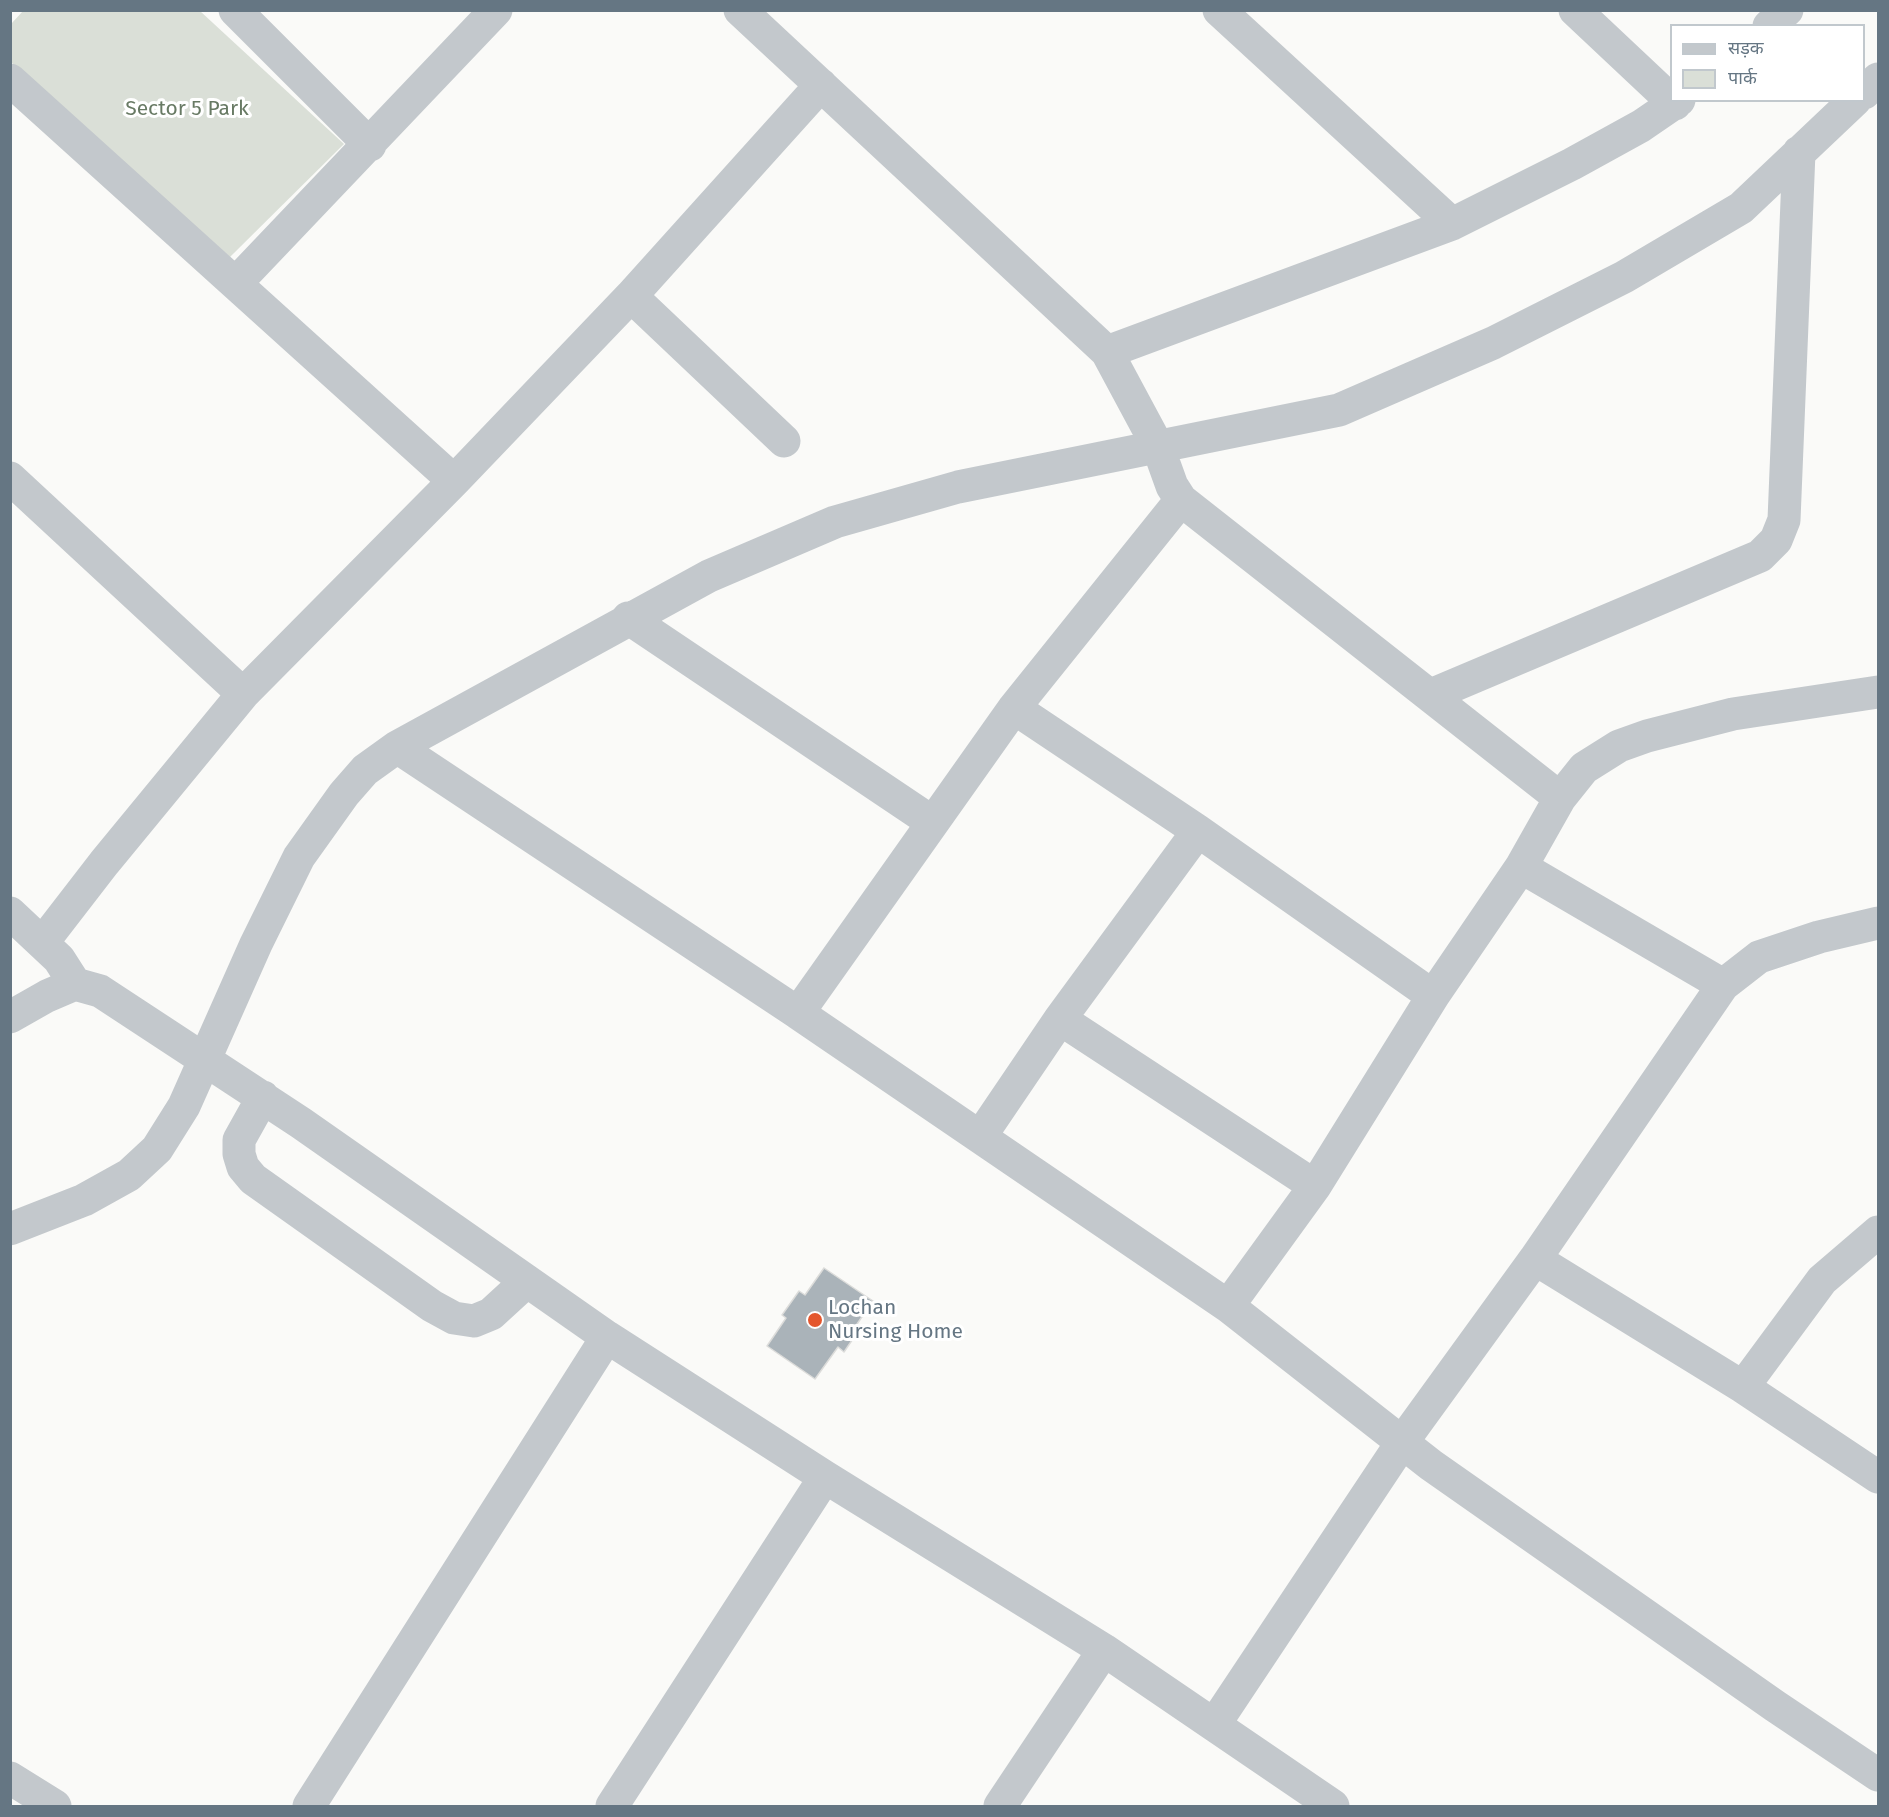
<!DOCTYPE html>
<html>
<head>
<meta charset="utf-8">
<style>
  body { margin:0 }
  #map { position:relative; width:1889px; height:1817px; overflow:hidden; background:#fafaf8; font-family:"Fira Sans","Noto Sans Devanagari",sans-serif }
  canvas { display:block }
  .frame { position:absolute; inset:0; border:12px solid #657683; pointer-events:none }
  .legend { position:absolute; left:1670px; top:24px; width:195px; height:78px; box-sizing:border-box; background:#fff; border:2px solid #c1c8cd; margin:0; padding:8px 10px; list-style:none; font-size:18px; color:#657683 }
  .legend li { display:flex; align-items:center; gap:12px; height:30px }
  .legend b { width:30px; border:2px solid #c1c8cd }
</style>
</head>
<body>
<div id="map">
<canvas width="1889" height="1817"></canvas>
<div class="frame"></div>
<ul class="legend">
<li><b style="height:8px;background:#c3c8cc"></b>सड़क</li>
<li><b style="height:16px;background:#dadfd7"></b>पार्क</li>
</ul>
</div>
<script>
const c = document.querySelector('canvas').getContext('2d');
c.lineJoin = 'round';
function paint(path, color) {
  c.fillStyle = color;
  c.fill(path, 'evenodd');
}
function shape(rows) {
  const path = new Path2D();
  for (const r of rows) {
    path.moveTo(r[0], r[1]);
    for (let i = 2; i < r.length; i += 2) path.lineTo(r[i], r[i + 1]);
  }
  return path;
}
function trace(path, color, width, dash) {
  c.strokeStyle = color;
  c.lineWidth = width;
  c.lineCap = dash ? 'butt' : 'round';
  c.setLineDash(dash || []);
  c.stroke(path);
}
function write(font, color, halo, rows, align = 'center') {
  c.font = font + ' "Fira Sans",sans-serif';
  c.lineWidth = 6;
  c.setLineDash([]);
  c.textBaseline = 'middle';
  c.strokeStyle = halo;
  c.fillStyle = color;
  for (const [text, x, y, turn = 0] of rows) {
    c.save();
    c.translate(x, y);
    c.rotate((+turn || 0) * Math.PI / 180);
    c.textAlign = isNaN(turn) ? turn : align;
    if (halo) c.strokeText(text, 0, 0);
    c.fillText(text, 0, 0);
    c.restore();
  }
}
const green = shape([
  [23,11,200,11,344,144,230,257,11,62,11,24]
]);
const building = shape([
  [824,1268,873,1301,857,1324,861,1327,844,1352,838,1347,815,1379,767,1346,786,1318,782,1315,799,1291,805,1295,824,1268]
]);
const minor = shape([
  [235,10,370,145],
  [740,10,1107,352,1158,447,1172,486,1181,500,1560,798],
  [1219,10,1452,224],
  [1575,10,1675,104],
  [1769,26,1787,10],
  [10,80,454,481],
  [1864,93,1878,79],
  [236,283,496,10],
  [631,296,784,441],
  [1107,352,1452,224,1572,164,1641,126,1679,100],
  [10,478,243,694],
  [628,618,932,822],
  [1431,695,1760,556,1776,540,1784,520,1799,152],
  [1014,708,1198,831,1433,996],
  [397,747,798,1013,1014,708,1181,500],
  [1198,831,1060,1019,1315,1186],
  [1521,867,1723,985],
  [10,913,59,959,75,984],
  [43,942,104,863,243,694,454,481,631,296,821,85],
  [798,1013,1228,1306,1431,1465,1775,1706,1878,1775],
  [10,1017,47,996,75,984,100,991,301,1123,607,1337,825,1477,1104,1650,1333,1806],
  [263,1097,239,1140,239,1154,243,1167,253,1179,432,1306,454,1318,474,1321,491,1314,527,1281],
  [980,1137,1060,1019],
  [10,1229,84,1200,129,1175,157,1149,184,1106,256,944,299,857,344,794,365,770,397,747,709,576,835,522,958,487,1339,410,1493,343,1624,277,1741,208,1855,100],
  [1535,1259,1743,1387,1878,1477],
  [1228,1306,1315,1186,1433,996,1521,867,1560,798,1584,768,1619,746,1647,736,1733,714,1878,692],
  [1743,1387,1822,1280,1878,1232],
  [1214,1725,1403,1441,1535,1259,1723,985,1759,957,1819,937,1878,923],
  [10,1778,55,1806],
  [309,1806,607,1337],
  [612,1806,825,1477],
  [1000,1806,1104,1650]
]);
const markers = [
  [815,1320,8,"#e4572e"]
];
const parkNames = [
  ["Sector 5 Park",187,109]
];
const poiNames = [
  ["Lochan",828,1308],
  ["Nursing Home",828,1332]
];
paint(green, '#dadfd7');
paint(building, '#aab3b9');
trace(building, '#dcdcda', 1.5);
trace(minor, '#c3c8cc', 33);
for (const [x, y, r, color] of markers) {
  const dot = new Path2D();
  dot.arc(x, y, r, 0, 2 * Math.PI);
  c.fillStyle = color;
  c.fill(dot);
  trace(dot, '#fff', 2);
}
write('21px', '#687a64', '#fff', parkNames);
write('21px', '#657683', '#fff', poiNames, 'left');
</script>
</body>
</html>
